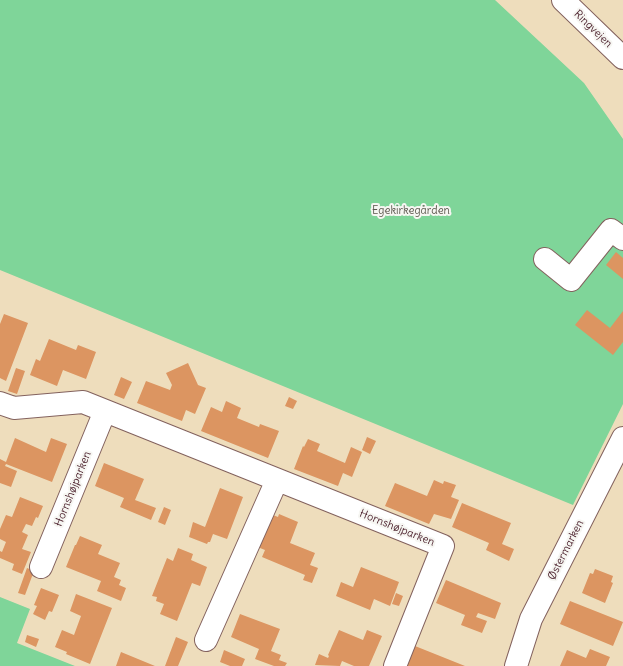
<!DOCTYPE html>
<html>
<head>
<meta charset="utf-8">
<style>
  body { margin:0 }
  canvas { display:block; background:#eeddbc }
</style>
</head>
<body>
<canvas width="623" height="666"></canvas>
<script>
const c = document.querySelector('canvas').getContext('2d');
c.lineJoin = 'round';
function paint(path, color) {
  c.fillStyle = color;
  c.fill(path, 'evenodd');
}
function shape(rows) {
  const path = new Path2D();
  for (const r of rows) {
    path.moveTo(r[0], r[1]);
    for (let i = 2; i < r.length; i += 2) path.lineTo(r[i], r[i + 1]);
  }
  return path;
}
function trace(path, color, width, dash) {
  c.strokeStyle = color;
  c.lineWidth = width;
  c.lineCap = dash ? 'butt' : 'round';
  c.setLineDash(dash || []);
  c.stroke(path);
}
function write(font, color, halo, rows, align = 'center') {
  c.font = font + ' Delius,sans-serif';
  c.lineWidth = 4;
  c.setLineDash([]);
  c.textBaseline = 'middle';
  c.strokeStyle = halo;
  c.fillStyle = color;
  for (const [text, x, y, turn = 0] of rows) {
    c.save();
    c.translate(x, y);
    c.rotate((+turn || 0) * Math.PI / 180);
    c.textAlign = isNaN(turn) ? turn : align;
    if (halo) c.strokeText(text, 0, 0);
    c.fillText(text, 0, 0);
    c.restore();
  }
}
const green = shape([
  [0,0,495,0,584,83,623,139,623,404,573,505,0,270],
  [0,597,30,609,17,643,75,666,0,666]
]);
const building = shape([
  [616,252,623,258,623,279,606,265],
  [587,310,610,328,623,311,623,342,613,355,575,325],
  [4,314,28,323,6,381,0,378,0,324],
  [49,339,76,350,78,345,96,352,86,379,63,370,57,386,30,375,36,359,40,361],
  [188,363,198,385,206,388,195,414,186,410,182,421,137,403,146,381,170,390,172,385,166,373],
  [16,368,25,371,17,394,8,391],
  [121,377,132,382,124,399,114,395],
  [289,397,297,401,293,409,285,406],
  [226,401,241,408,237,418,259,427,260,424,279,431,268,458,201,431,211,407,222,412],
  [367,437,376,441,370,454,362,450],
  [15,438,46,452,51,438,67,444,52,482,6,464,5,466,17,471,11,487,0,483,0,459,6,462],
  [308,439,320,444,317,451,345,463,351,447,362,452,352,477,343,473,338,486,294,469,303,446,304,447],
  [104,463,144,479,135,500,156,508,151,520,120,507,124,498,95,486],
  [434,480,443,484,444,481,456,485,451,497,459,500,451,519,434,514,429,524,385,506,395,483,427,496],
  [220,488,243,497,227,539,213,534,210,542,208,542,207,544,189,537,193,522,205,527],
  [20,497,43,506,38,518,36,517,32,526,26,524,22,532,28,535,22,549,31,552,22,574,12,570,14,564,0,558,0,551,2,552,6,542,0,539,0,529,6,515,12,517],
  [462,503,511,523,502,544,514,549,509,561,486,550,489,543,452,527],
  [164,507,171,510,165,525,158,522],
  [268,513,278,517,279,514,298,522,290,543,315,553,310,565,318,568,312,583,303,580,305,575,262,557,265,550,255,546],
  [80,536,102,545,98,554,120,563,114,577,121,580,119,585,126,588,121,601,97,591,101,581,66,567,75,545,76,545],
  [178,548,193,554,191,560,207,567,200,586,192,583,177,621,160,614,164,604,156,601,157,597,152,596,167,558,173,561],
  [361,567,399,582,390,606,374,599,370,610,336,596,341,582,353,587],
  [27,568,34,571,25,595,18,593],
  [595,569,613,576,611,582,613,583,605,603,582,593,590,573,593,574],
  [446,580,501,603,495,619,478,613,476,617,487,621,482,633,461,625,465,615,436,603],
  [41,588,59,595,52,612,49,611,45,620,33,614,37,606,34,605],
  [396,593,403,596,399,606,392,604],
  [76,594,112,608,90,664,66,654,67,652,55,647,62,630,74,635,81,616,70,611],
  [570,601,623,622,613,646,560,624],
  [240,614,280,629,271,651,281,655,279,660,287,663,285,666,274,666,255,659,259,649,231,637],
  [339,630,363,640,367,630,382,636,369,666,354,666,342,661,340,666,315,665,319,654,328,658,329,656,328,655],
  [27,635,39,639,36,647,25,642],
  [176,637,188,642,178,666,165,666],
  [415,646,465,666,407,666],
  [590,649,610,657,606,666,560,666,567,650,586,658],
  [224,650,245,659,242,666,230,666,220,662],
  [121,652,155,666,116,666]
]);
const minor = shape([
  [545,259,571,280,611,230,623,239],
  [0,403,14,408,83,402,443,546,395,666],
  [41,567,105,411],
  [206,640,277,480],
  [516,666,531,619,623,438]
]);
const major = shape([
  [563,0,623,58]
]);
const streetNames = [
  ["Ringvejen",593,29,44],
  ["Hornshøjparken",73,489,-68],
  ["Hornshøjparken",397,528,22],
  ["Østermarken",566,550,-63]
];
const parkNames = [
  ["Egekirkegården",411,211]
];
paint(green, '#7fd599');
paint(building, '#dc9561');
trace(minor, '#83625e', 24);
trace(major, '#83625e', 24);
trace(minor, '#fff', 22);
trace(major, '#fff', 22);
write('11px', '#4a1f2b', '#f6f6f2', streetNames);
write('11px', '#5a564c', '#f6f6f2', parkNames);
</script>
</body>
</html>
